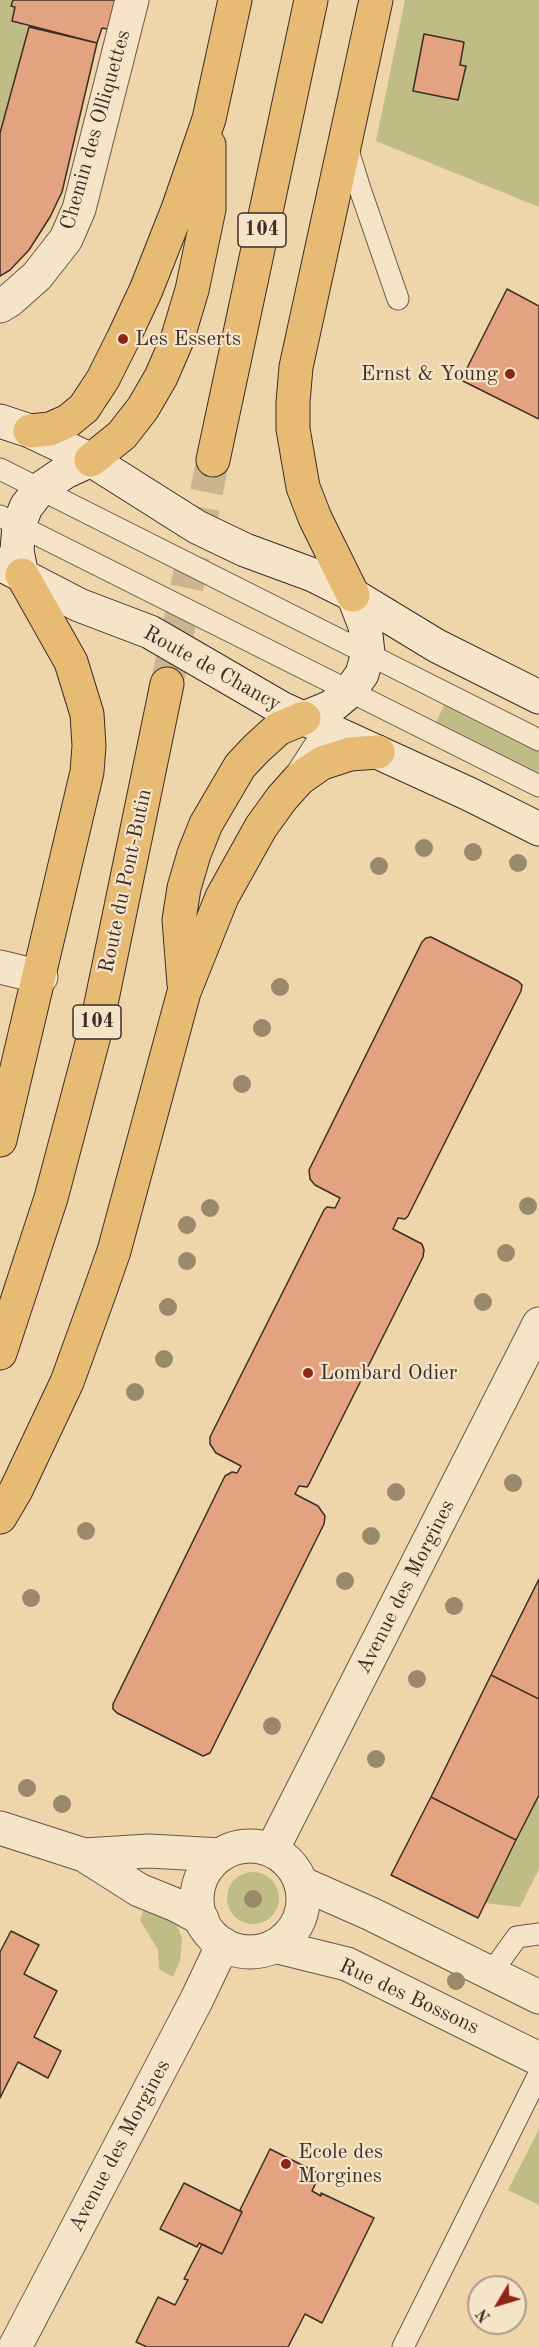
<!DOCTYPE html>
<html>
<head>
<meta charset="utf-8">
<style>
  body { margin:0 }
  #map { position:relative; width:539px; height:2347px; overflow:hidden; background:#efd6aa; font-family:"Old Standard TT",serif }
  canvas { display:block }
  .north { position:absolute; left:467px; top:2275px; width:60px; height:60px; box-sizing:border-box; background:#f5e4c8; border:2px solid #ab9b88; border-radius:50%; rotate:232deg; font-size:16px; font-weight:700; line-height:24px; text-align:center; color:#3d2d27 }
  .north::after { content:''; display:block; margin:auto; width:21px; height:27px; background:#8f2418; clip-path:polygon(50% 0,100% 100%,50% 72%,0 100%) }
</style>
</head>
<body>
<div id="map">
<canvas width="539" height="2347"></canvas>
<div class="north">N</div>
</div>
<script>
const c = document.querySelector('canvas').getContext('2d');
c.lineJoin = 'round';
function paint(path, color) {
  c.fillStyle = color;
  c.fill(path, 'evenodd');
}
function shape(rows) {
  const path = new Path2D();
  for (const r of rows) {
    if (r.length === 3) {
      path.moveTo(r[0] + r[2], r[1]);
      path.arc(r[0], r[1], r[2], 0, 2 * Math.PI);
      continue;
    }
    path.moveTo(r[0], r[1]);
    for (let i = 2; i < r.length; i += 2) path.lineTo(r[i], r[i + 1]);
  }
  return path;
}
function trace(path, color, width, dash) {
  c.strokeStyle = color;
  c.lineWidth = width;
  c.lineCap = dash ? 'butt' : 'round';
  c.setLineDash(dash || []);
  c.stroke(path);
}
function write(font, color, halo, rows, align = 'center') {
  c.font = font + ' "Old Standard TT",serif';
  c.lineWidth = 4.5;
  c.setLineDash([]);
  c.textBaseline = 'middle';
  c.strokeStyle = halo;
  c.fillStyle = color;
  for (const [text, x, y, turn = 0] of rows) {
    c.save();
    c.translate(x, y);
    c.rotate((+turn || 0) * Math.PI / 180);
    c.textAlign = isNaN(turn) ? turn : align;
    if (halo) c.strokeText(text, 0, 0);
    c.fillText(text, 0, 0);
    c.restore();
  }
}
const green = shape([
  [0,0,13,0,11,6,15,7,12,21,29,27,0,133],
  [405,0,539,0,539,207,376,141],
  [446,702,539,749,539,777,435,724],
  [539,1795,539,1869,520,1907,485,1903],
  [253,1898,26],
  [144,1909,170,1920,177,1926,182,1938,180,1961,173,1977,159,1969,158,1950,140,1920],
  [539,2129,539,2205,508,2190]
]);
const building = shape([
  [13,0,116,0,108,29,102,28,97,43,12,21,15,7,11,6,13,0],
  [29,27,97,43,62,192,50,217,29,250,10,270,0,276,0,133,29,27],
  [424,34,464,42,460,65,466,66,458,100,413,91,424,34],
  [507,289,539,306,539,419,461,380,507,289],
  [431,937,518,981,522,985,521,991,408,1216,405,1219,398,1218,393,1229,422,1244,424,1250,423,1257,309,1484,307,1487,299,1486,295,1494,318,1506,325,1516,324,1524,210,1753,203,1756,117,1713,113,1709,113,1704,225,1476,232,1472,237,1473,241,1466,216,1453,210,1444,210,1437,324,1210,327,1207,335,1208,340,1198,315,1185,310,1179,309,1170,422,942,426,938,431,937],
  [539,1579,539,1699,491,1675,539,1579],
  [491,1675,539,1699,539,1795,516,1840,431,1797,491,1675],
  [431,1797,516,1840,478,1918,391,1875,431,1797],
  [11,1931,39,1945,24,1974,57,1991,34,2037,61,2051,48,2078,18,2062,0,2098,0,1952,11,1931],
  [270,2149,320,2174,312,2191,321,2196,321,2193,374,2218,322,2323,305,2314,288,2347,147,2347,136,2342,158,2297,175,2305,188,2280,184,2279,202,2244,222,2254,242,2212,240,2210,270,2149],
  [184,2183,242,2212,222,2254,199,2243,197,2247,160,2229,184,2183]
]);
const primaryTunnel = shape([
  [167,684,213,460]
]);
const service = shape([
  [349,145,350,157,360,189,398,299],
  [0,469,539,740],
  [0,516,539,786],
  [296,774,331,720],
  [491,1973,517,1937,539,1934],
  [403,2347,539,2074]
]);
const minor = shape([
  [0,306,10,300,37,276,66,239,79,209,132,0],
  [0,967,41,977],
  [0,1828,84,1855,139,1890,176,1905,202,1919],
  [84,1855,149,1851,221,1855]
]);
const tertiary = shape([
  [250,1899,53],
  [272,1850,539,1324],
  [301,1883,371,1914,539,1997],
  [274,1946,347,1964,539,2059],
  [15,2347,197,1999,223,1944]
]);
const secondary = shape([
  [0,421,30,431,91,460,197,527,245,550,313,575,353,595,437,646,539,697],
  [0,564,79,605,150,632,281,708,469,794,539,829],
  [22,575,17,551,19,525,26,507,40,489,65,472,91,460],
  [304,718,331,707,350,691,362,674,368,653,365,626,353,595]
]);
const primary = shape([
  [30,431,50,429,68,421,84,408,103,379,123,339,146,290,178,209,209,119,235,0],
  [91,460,122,435,143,408,161,377,177,340,192,290,209,209,209,145],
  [213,460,311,0],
  [353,595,315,518,303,487,293,429,293,402,296,367,376,0],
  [184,984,179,920,184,888,194,854,206,824,240,766,256,749,278,729,304,718],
  [0,1140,87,772,89,746,87,714,71,662,22,575],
  [0,1353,51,1198,96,1028,167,684],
  [0,1517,16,1490,67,1382,100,1291,114,1251,184,992,222,897,261,827,282,798,299,779,322,763,350,754,378,752]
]);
const trees = [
  [424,848],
  [473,852],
  [518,863],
  [379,866],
  [280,987],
  [262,1028],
  [242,1084],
  [528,1206],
  [210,1208],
  [187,1225],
  [506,1253],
  [187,1261],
  [483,1302],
  [168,1307],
  [164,1359],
  [135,1392],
  [513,1483],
  [396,1492],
  [86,1531],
  [371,1536],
  [345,1581],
  [31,1598],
  [454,1606],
  [417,1679],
  [272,1726],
  [376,1759],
  [27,1788],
  [62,1804],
  [253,1899],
  [456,1981]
];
const markers = [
  [123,339,6,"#8f2418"],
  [510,374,6,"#8f2418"],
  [308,1373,6,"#8f2418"],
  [286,2164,6,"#8f2418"]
];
const shields = [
  [262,230,48],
  [97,1022,48]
];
const shieldNames = [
  ["104",262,230],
  ["104",97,1022]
];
const streetNames = [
  ["Chemin des Olliquettes",96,130,-74],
  ["Route de Chancy",212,669,29],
  ["Route du Pont-Butin",126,881,-78],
  ["Avenue des Morgines",406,1587,-63],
  ["Rue des Bossons",409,1997,25],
  ["Avenue des Morgines",120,2146,-62]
];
const poiNames = [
  ["Les Esserts",135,339],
  ["Ernst & Young",498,374,"right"],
  ["Lombard Odier",320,1373],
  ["Ecole des",298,2152],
  ["Morgines",298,2176]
];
paint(green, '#bfbc85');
paint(building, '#e3a380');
trace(building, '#3d2d27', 1.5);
trace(primaryTunnel, '#cbb490', 33, [33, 16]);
trace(service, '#6a5748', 23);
trace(minor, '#6a5748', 35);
trace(tertiary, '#6a5748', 35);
trace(secondary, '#3d2d27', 35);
trace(primary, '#3d2d27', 35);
trace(service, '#f5e4c8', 21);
trace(minor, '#f5e4c8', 33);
trace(tertiary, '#f5e4c8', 33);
trace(secondary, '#f5e4c8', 33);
trace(primary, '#e8bb75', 33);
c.fillStyle = '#9b896c';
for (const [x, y] of trees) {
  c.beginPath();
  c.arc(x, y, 9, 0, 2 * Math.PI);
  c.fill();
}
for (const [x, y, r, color] of markers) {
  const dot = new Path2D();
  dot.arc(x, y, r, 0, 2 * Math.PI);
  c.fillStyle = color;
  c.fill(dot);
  trace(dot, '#f5e4c8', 2);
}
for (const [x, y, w] of shields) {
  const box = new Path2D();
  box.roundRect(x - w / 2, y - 17, w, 34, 4.5);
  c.fillStyle = '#f5e4c8';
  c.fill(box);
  trace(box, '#3d2d27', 1.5);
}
write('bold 20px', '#3d2d27', null, shieldNames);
write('21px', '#3d2d27', '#f5e4c8', streetNames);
write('21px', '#3d2d27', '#f5e4c8', poiNames, 'left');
</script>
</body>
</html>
